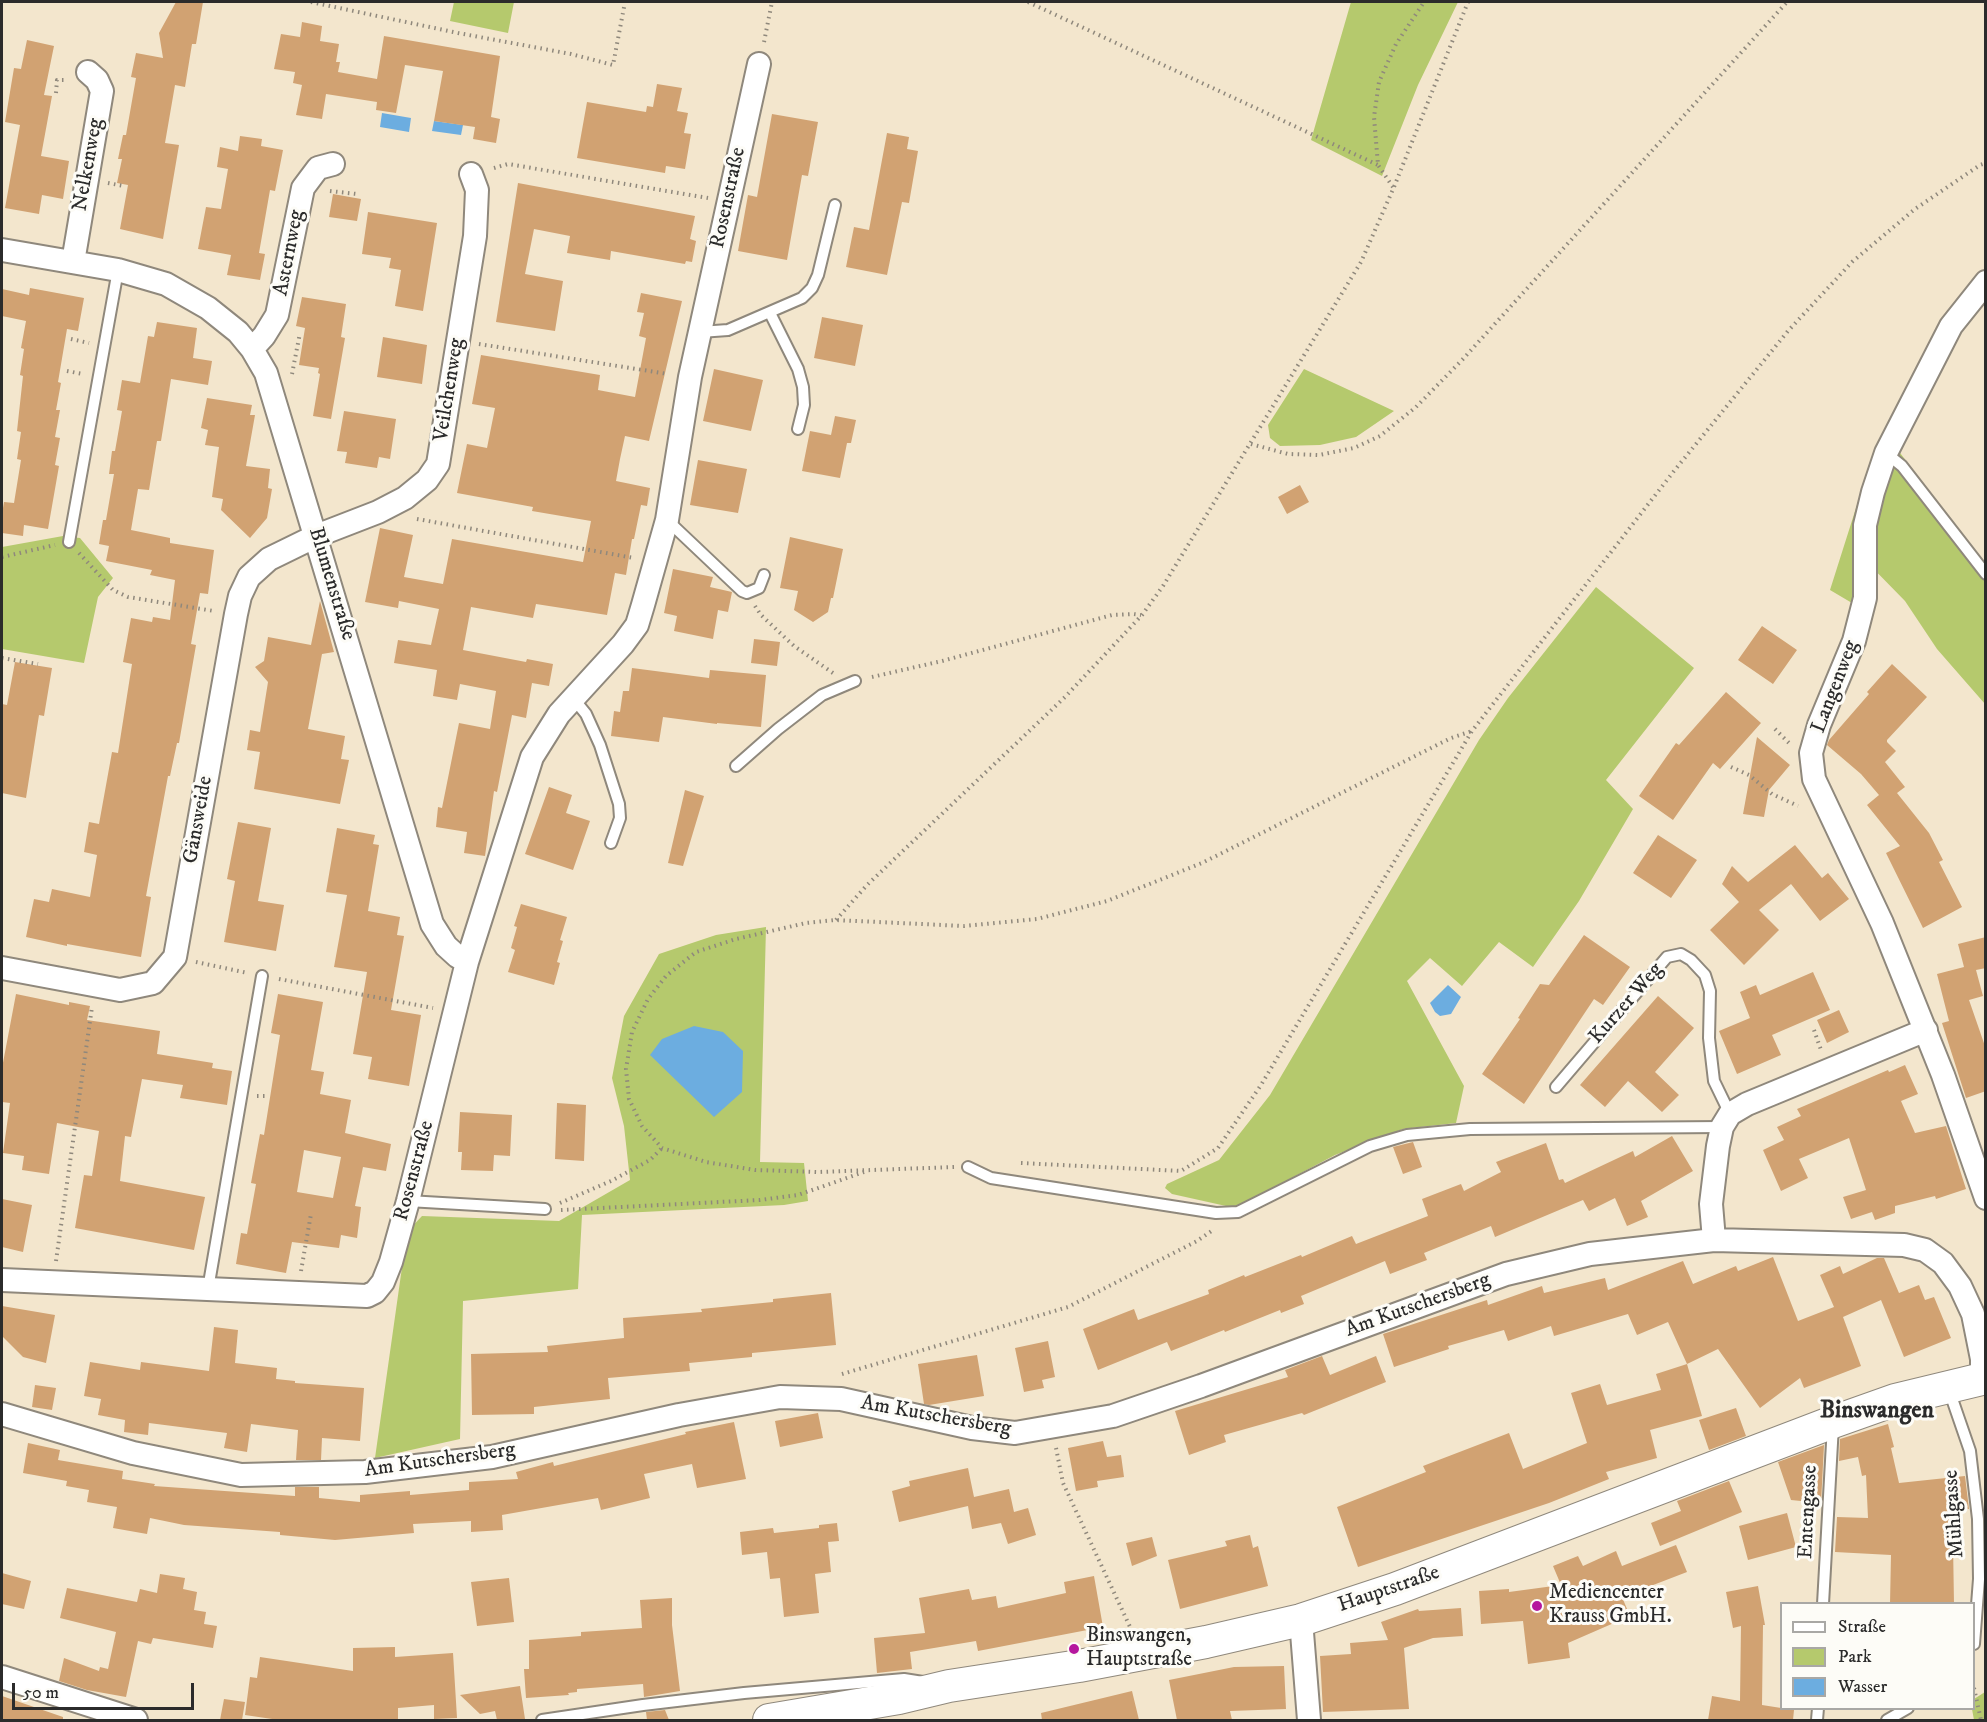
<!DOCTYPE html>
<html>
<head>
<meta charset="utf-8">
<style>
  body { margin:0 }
  #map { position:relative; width:1987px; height:1722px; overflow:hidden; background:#f3e6cd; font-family:"IM FELL DW Pica",serif }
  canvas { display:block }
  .frame { position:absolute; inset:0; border:3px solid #2b2b2b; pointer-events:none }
  .legend { position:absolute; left:1780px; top:1602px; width:195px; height:108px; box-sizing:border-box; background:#fdfcf7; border:2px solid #a9a8a5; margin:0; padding:8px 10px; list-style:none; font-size:18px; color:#2b2b2b }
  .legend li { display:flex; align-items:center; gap:12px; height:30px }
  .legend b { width:30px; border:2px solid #a9a8a5 }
  .scale { position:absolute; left:12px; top:1683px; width:182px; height:27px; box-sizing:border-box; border:3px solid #2b2b2b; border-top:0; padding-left:8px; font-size:18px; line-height:21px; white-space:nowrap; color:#2b2b2b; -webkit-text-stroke:4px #fdfcf7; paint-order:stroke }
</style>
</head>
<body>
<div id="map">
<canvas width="1987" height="1722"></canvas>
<div class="frame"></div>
<ul class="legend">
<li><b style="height:8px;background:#fff"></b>Straße</li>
<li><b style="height:16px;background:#b5c96d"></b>Park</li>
<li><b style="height:16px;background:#6cade0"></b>Wasser</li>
</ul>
<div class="scale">50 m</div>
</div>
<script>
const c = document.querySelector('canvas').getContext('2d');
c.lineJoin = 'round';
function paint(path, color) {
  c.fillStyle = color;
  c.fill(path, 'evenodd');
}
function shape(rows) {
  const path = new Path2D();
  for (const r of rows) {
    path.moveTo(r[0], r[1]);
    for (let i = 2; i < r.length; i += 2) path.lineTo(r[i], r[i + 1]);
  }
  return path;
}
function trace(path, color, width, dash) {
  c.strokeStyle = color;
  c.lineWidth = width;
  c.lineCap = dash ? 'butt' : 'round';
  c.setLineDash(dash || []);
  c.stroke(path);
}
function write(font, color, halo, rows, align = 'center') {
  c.font = font + ' "IM FELL DW Pica",serif';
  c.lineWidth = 6;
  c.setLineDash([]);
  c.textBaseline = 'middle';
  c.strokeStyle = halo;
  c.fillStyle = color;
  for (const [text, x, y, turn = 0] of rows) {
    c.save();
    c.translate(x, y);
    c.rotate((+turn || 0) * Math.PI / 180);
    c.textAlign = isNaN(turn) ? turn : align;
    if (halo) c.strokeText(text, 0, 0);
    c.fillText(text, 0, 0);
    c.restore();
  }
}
const green = shape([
  [454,2,514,2,508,33,450,21],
  [1351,2,1458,2,1418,85,1382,176,1311,140],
  [1304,369,1394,411,1356,437,1320,445,1280,446,1270,438,1268,425],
  [1897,449,1985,563,1985,704,1937,649,1905,601,1860,555,1852,603,1830,590,1869,467],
  [63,536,80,538,113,578,98,597,84,663,2,649,2,547],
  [1596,587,1694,668,1606,780,1633,809,1579,901,1533,967,1499,942,1462,986,1430,958,1407,981,1464,1086,1456,1123,1403,1129,1335,1155,1235,1208,1172,1194,1165,1188,1167,1184,1219,1160,1270,1095,1479,740,1508,698],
  [766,927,760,1162,804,1163,808,1201,784,1205,582,1215,578,1289,463,1301,460,1439,375,1458,407,1232,422,1216,559,1221,630,1180,624,1126,612,1078,624,1016,659,954,716,935],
  [1985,1692,1985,1720,1974,1720,1972,1709,1974,1708,1974,1699]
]);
const water = shape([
  [382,113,411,118,409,132,380,127],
  [434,121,463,125,461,135,432,131],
  [1448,985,1461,997,1451,1014,1440,1016,1435,1012,1430,1003],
  [694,1026,723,1032,743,1051,742,1092,714,1117,650,1055,662,1039]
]);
const building = shape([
  [176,2,203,2,196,44,192,44,185,87,175,85,165,143,179,145,163,239,120,229,128,185,117,183,122,159,118,159,123,135,126,135,136,78,131,77,136,53,163,58,159,33],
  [302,22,322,26,320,41,339,44,336,62,340,62,338,72,377,79,384,36,500,56,491,117,500,119,496,143,473,139,475,127,434,121,443,71,405,65,396,113,376,110,377,102,326,94,322,119,296,115,302,85,293,83,295,72,274,69,281,34,300,37],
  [27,40,54,46,44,95,52,96,41,156,69,161,63,199,42,195,39,214,5,208,20,125,5,122,14,68,21,69],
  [657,84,682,88,677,111,688,113,684,133,691,134,685,169,666,166,665,173,577,158,587,102,646,112,647,106,653,107],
  [772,114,818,122,808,176,802,175,787,260,738,251,748,195,757,197],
  [887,133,909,137,907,149,918,151,909,203,902,202,887,275,846,267,854,227,869,230],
  [240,136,262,139,261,146,283,150,275,191,270,190,259,253,265,254,260,280,227,275,231,255,198,249,206,207,221,209,228,169,217,167,220,147,238,151],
  [518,183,695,216,690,239,696,241,692,262,686,261,685,264,611,251,610,260,567,253,570,236,534,229,525,274,563,281,555,331,496,322],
  [333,194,361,199,357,221,329,217],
  [368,212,437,223,423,311,395,306,401,270,389,268,391,258,362,254],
  [30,288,84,298,78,331,67,329,58,382,61,383,56,410,60,410,55,437,60,438,55,465,59,466,48,529,24,525,23,536,2,533,2,514,4,502,14,503,21,460,17,459,21,432,17,431,23,376,20,375,24,349,21,348,26,321,2,316,2,289,29,295],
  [641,293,682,301,649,441,625,436,620,459,616,481,650,488,647,506,641,505,634,539,632,539,626,575,615,573,607,615,536,604,533,618,471,607,463,650,526,662,527,659,553,664,549,686,532,683,526,718,512,715,497,792,494,791,485,856,464,853,467,832,436,827,438,807,442,808,459,723,490,729,496,691,460,684,457,700,433,696,437,670,394,663,398,640,431,645,439,609,399,601,398,608,365,602,380,528,413,535,404,577,443,584,452,539,583,562,591,521,532,511,533,507,457,493,467,444,487,448,495,408,472,404,481,355,600,375,598,390,635,397,646,338,639,336,644,313,637,312],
  [302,297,346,304,341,337,345,338,331,419,313,416,320,374,318,373,319,368,299,365,305,328,296,326],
  [822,317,863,325,855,366,814,358],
  [157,322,197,328,193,358,212,361,208,385,171,379,161,441,157,441,149,490,138,489,131,530,170,538,170,543,214,550,208,594,200,593,191,644,196,645,179,743,177,743,170,776,168,776,146,896,151,897,141,957,67,944,67,946,26,937,34,899,49,902,52,889,90,897,97,855,84,852,89,822,99,824,112,752,118,753,132,664,123,662,131,618,152,622,153,617,170,620,175,580,150,575,152,570,106,561,109,546,99,544,103,520,106,520,114,474,109,474,112,451,115,451,122,411,117,410,122,380,140,383,148,336,154,337],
  [383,337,427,345,422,384,377,377],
  [714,369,763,380,751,431,703,421],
  [207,398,252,405,250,415,255,415,246,466,270,469,268,488,272,489,267,518,250,538,221,510,223,499,212,497,219,447,205,445,208,430,201,428],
  [344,411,396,419,390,459,379,457,377,468,345,463,347,452,337,451],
  [835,416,856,420,851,443,847,443,840,478,802,471,810,431,831,435],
  [698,460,747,469,738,513,690,505],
  [1300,485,1309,502,1287,514,1278,497],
  [790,537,843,549,833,598,831,598,828,612,813,622,794,610,798,591,780,588],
  [673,569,713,577,710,587,732,592,728,612,718,610,713,639,674,631,677,616,664,613],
  [320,601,334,652,322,654,308,729,345,736,341,759,349,760,340,804,254,789,260,752,247,750,250,730,260,732,268,682,255,667,264,661,268,637,311,645],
  [1762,626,1797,650,1773,684,1738,660],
  [754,639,780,642,777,666,751,663],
  [15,662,52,668,44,716,39,715,26,798,2,793,2,704,7,705],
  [1892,664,1927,697,1887,740,1887,742,1896,751,1885,762,1905,787,1897,793,1929,833,1943,860,1939,862,1962,907,1923,928,1886,853,1900,846,1867,805,1879,795,1861,774,1827,745,1829,740,1869,694,1867,692],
  [632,668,709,678,710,670,766,675,761,727,717,723,717,724,663,717,659,742,611,736,614,711,620,712,623,691,629,691],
  [1726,692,1761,723,1720,769,1713,763,1673,820,1639,796,1676,743,1679,745],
  [1757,737,1790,765,1769,790,1764,817,1743,814],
  [549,787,572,795,566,813,590,821,573,870,525,854],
  [685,790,704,796,683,866,668,863],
  [238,822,271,828,258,901,284,905,276,951,224,942,235,881,227,879],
  [337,828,375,835,373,844,379,845,368,911,400,917,397,935,404,936,391,1010,421,1015,409,1086,368,1079,372,1057,353,1054,367,972,334,967,347,895,326,892],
  [1658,835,1697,860,1671,898,1633,873],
  [1795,845,1822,878,1828,873,1849,899,1820,921,1791,884,1759,910,1779,930,1744,965,1710,930,1739,902,1722,884,1732,866,1748,882],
  [521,904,567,917,560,940,563,941,557,962,560,963,554,985,508,972,515,950,511,948,517,927,514,926],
  [1584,935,1630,967,1603,1005,1594,999,1524,1104,1482,1074,1520,1019,1518,1018,1540,984,1549,985],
  [1986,937,1986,968,1976,970,1983,996,1969,1000,1986,1049,1986,1091,1966,1098,1942,1023,1949,1021,1937,974,1964,967,1958,944],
  [1813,972,1830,1010,1772,1035,1781,1055,1737,1074,1719,1031,1750,1018,1740,992,1756,985,1760,995],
  [16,994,69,1005,69,1002,90,1006,87,1020,160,1031,157,1054,213,1063,212,1068,232,1071,227,1105,180,1098,183,1085,142,1079,131,1137,125,1136,120,1181,205,1197,194,1250,75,1228,84,1175,92,1176,99,1131,57,1123,49,1174,22,1170,24,1156,3,1153,10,1103,2,1102,2,1068],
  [278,994,323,1002,311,1070,324,1072,320,1094,351,1100,345,1133,391,1144,386,1171,363,1167,355,1206,361,1207,357,1238,341,1235,339,1248,292,1242,286,1273,236,1264,241,1233,247,1234,256,1184,251,1183,260,1134,264,1135,280,1035,271,1033],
  [304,1150,341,1157,333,1198,297,1192],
  [1658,996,1694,1028,1655,1072,1679,1095,1662,1112,1628,1081,1605,1107,1580,1085],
  [1839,1010,1849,1032,1827,1043,1817,1020],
  [1905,1065,1918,1094,1901,1101,1915,1133,1946,1126,1966,1189,1936,1199,1935,1196,1895,1206,1895,1213,1875,1220,1872,1212,1851,1219,1843,1197,1866,1190,1849,1138,1799,1159,1808,1178,1781,1191,1763,1150,1784,1140,1777,1127,1801,1116,1797,1109,1888,1070,1889,1072],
  [557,1103,586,1105,584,1161,555,1159],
  [460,1112,512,1115,510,1156,494,1155,493,1171,461,1170,462,1152,458,1152],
  [1672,1136,1693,1171,1641,1201,1648,1217,1627,1226,1615,1198,1589,1211,1583,1200,1495,1237,1491,1226,1424,1253,1427,1260,1390,1274,1385,1261,1301,1296,1304,1304,1281,1313,1280,1310,1225,1332,1224,1330,1171,1351,1167,1342,1098,1370,1083,1329,1134,1309,1138,1320,1209,1294,1208,1290,1244,1275,1245,1277,1301,1255,1302,1257,1352,1236,1356,1244,1428,1216,1422,1199,1461,1184,1464,1191,1501,1172,1496,1162,1546,1143,1559,1180,1563,1179,1565,1183,1633,1151,1635,1157],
  [1413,1142,1422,1167,1403,1174,1393,1147],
  [2,1199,32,1205,23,1252,2,1247],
  [1773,1257,1798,1321,1834,1307,1820,1275,1840,1266,1843,1274,1877,1258,1884,1258,1899,1293,1919,1285,1925,1300,1934,1297,1951,1338,1904,1357,1881,1300,1843,1317,1861,1366,1804,1388,1800,1378,1760,1408,1718,1349,1687,1364,1668,1322,1637,1335,1628,1314,1554,1336,1551,1326,1508,1341,1504,1330,1448,1346,1449,1349,1394,1367,1383,1334,1487,1300,1488,1305,1542,1286,1544,1293,1605,1278,1608,1290,1683,1261,1693,1284,1736,1266,1738,1271],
  [831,1293,836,1345,752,1353,752,1357,689,1363,690,1371,608,1378,610,1399,534,1407,534,1414,472,1415,471,1354,548,1352,547,1346,624,1338,623,1318,702,1312,701,1309,773,1302,773,1299],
  [2,1306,55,1315,46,1363,23,1357,2,1336],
  [214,1327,238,1330,235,1363,277,1368,276,1379,295,1381,295,1383,364,1388,360,1441,322,1438,321,1460,296,1460,298,1430,251,1424,247,1452,224,1448,227,1433,149,1423,148,1435,124,1432,125,1420,98,1415,101,1399,84,1396,90,1362,140,1370,141,1362,209,1371],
  [1048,1341,1055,1377,1042,1380,1044,1388,1024,1392,1015,1348],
  [977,1355,984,1396,929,1405,924,1404,918,1364],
  [1322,1356,1330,1375,1376,1356,1386,1382,1304,1415,1302,1413,1224,1435,1226,1442,1189,1455,1175,1411,1288,1377,1285,1370],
  [1687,1364,1702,1416,1650,1430,1657,1458,1606,1472,1609,1479,1549,1503,1358,1567,1337,1507,1426,1472,1423,1466,1509,1433,1523,1469,1587,1443,1571,1393,1600,1384,1607,1405,1661,1390,1656,1374],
  [35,1385,56,1388,52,1410,32,1407],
  [1736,1408,1746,1436,1709,1450,1699,1420],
  [818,1413,823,1438,780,1447,775,1421],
  [734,1422,746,1479,697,1488,692,1464,644,1474,650,1498,601,1510,598,1498,502,1515,503,1530,471,1532,471,1521,413,1524,414,1533,335,1540,280,1535,280,1532,184,1525,150,1518,147,1534,113,1528,117,1507,87,1502,89,1490,66,1486,67,1481,23,1473,28,1443,60,1450,58,1460,123,1471,122,1479,155,1484,154,1486,295,1496,295,1487,319,1487,319,1498,360,1502,360,1495,410,1491,410,1495,469,1490,469,1482,518,1479,516,1472,553,1462,554,1466,686,1434,685,1432],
  [1888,1424,1894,1447,1891,1448,1899,1483,1965,1476,1969,1509,1959,1510,1959,1543,1953,1543,1954,1604,1890,1604,1891,1555,1835,1552,1837,1517,1868,1518,1866,1475,1862,1476,1858,1457,1839,1461,1840,1439],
  [1103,1441,1107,1457,1121,1455,1124,1477,1097,1481,1098,1487,1076,1491,1068,1448],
  [1824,1445,1821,1503,1791,1500,1778,1462],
  [968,1468,974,1497,1009,1489,1014,1512,1028,1508,1036,1535,1008,1544,1001,1523,972,1529,968,1506,899,1522,892,1491,910,1486,909,1481],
  [1729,1481,1742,1512,1660,1546,1651,1523,1681,1511,1677,1501],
  [1787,1513,1796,1547,1748,1560,1739,1526],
  [837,1523,839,1541,828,1542,831,1572,815,1574,819,1613,784,1617,780,1578,770,1579,767,1552,742,1555,740,1532,773,1528,774,1533,819,1528,819,1525],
  [1250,1535,1253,1548,1258,1546,1268,1586,1180,1609,1168,1560,1227,1546,1225,1541],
  [1152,1537,1157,1556,1132,1566,1126,1543],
  [1676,1545,1687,1572,1622,1597,1630,1616,1568,1643,1570,1658,1528,1664,1523,1621,1481,1624,1479,1591,1509,1589,1509,1592,1561,1585,1553,1566,1578,1556,1583,1566,1616,1551,1622,1566],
  [2,1573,31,1581,24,1609,2,1604],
  [160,1574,185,1578,183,1589,197,1592,194,1610,206,1612,204,1624,217,1626,213,1648,153,1638,151,1644,138,1641,126,1697,87,1690,59,1681,64,1658,99,1671,100,1667,108,1669,116,1632,60,1618,67,1588,137,1602,140,1589,157,1593],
  [1094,1576,1103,1627,978,1651,976,1641,910,1652,912,1669,877,1673,874,1638,925,1633,919,1598,969,1589,972,1600,996,1596,998,1608,1066,1593,1064,1582],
  [509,1578,514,1622,477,1626,471,1582],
  [1758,1586,1765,1625,1763,1625,1762,1705,1794,1710,1793,1720,1708,1720,1712,1696,1740,1701,1741,1626,1733,1628,1726,1592],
  [672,1598,672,1625,680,1691,644,1697,643,1684,577,1689,577,1692,568,1693,569,1695,526,1698,524,1669,529,1669,529,1640,581,1636,581,1632,642,1628,640,1600],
  [1461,1608,1463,1636,1433,1638,1404,1648,1409,1709,1323,1712,1320,1656,1351,1654,1350,1643,1388,1640,1381,1622,1418,1609,1419,1611],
  [395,1647,395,1657,453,1653,457,1718,434,1719,434,1705,398,1708,398,1720,279,1720,245,1715,250,1677,257,1678,260,1657,353,1671,353,1648],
  [1284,1666,1286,1709,1230,1711,1232,1720,1177,1720,1169,1680,1234,1667],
  [520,1686,525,1719,515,1720,497,1720,495,1711,480,1714,460,1695],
  [1132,1691,1139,1720,1042,1720,1041,1713],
  [2,1696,63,1717,63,1720,2,1720],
  [224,1699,245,1702,242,1720,220,1720],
  [665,1710,669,1720,647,1720,646,1712]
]);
const path = shape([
  [311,2,458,33,571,54,613,65,625,2],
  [1028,2,1378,165],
  [764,42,772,2],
  [56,93,57,80,67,80],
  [494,168,508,164,708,198],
  [108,183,124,186],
  [1393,187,1378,165,1374,117,1379,82,1396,44,1424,2],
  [330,191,357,194],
  [71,339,89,343],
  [479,344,668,374],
  [67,371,83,374],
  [292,374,300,333],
  [1251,444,1288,454,1319,455,1354,448,1380,436,1416,407,1463,359,1787,2],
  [417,519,634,558],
  [79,553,113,590,128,597,214,611],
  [2,557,55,545],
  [755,606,761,615,794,646,833,673],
  [2,658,38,664],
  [872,677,942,661,1112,615,1133,614,1141,615],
  [1775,729,1790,744],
  [1731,767,1749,775,1772,794,1798,806],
  [836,920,867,885,1065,697,1142,615,1163,586,1361,262,1394,187,1468,2],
  [196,962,248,973],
  [279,979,433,1008],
  [1814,1030,1821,1050],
  [257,1096,265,1096],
  [1021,1163,1181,1171,1218,1148,1261,1085,1472,731,1674,471,1788,331,1852,262,1915,209,1980,165,1986,163],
  [954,1167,818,1172,755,1170,706,1162,662,1148,642,1126,629,1099,626,1069,632,1032,648,999,666,976,696,952,736,939,806,923,835,920,964,926,1037,919,1107,901,1202,863,1451,738,1472,731],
  [560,1203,611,1181,650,1160,662,1148],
  [561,1210,760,1200,798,1195,864,1172],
  [56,1261,92,1007],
  [301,1271,311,1214],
  [842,1374,1068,1307,1197,1241,1213,1230],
  [1056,1448,1063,1483,1131,1629],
  [1974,1688,1981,1720]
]);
const lane = shape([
  [770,313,798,369,803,387,804,405,798,429],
  [700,332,728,330,802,298,812,288,818,275,835,205],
  [1886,453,1902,466,1986,574],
  [667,520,742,591,747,593,759,588,764,575],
  [69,542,118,270],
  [573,698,586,714,600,745,619,804,620,818,611,843],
  [736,766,778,729,822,695,855,681],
  [1556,1087,1667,957,1681,954,1691,960,1705,975,1710,991,1709,1038,1714,1081,1730,1114],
  [968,1167,991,1178,1216,1213,1238,1212,1370,1146,1407,1135,1470,1129,1722,1127],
  [408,1201,545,1209],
  [208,1289,262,976],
  [1949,1390,1970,1451,1978,1519,1979,1579,1974,1644],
  [1823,1604,1833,1425],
  [542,1720,643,1705,744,1693,904,1679,923,1682],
  [1817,1720,1818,1708],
  [1887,1720,1908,1708]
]);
const street = shape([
  [2,250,118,270,166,284,208,308,238,332,252,349,266,373,432,924,446,946,457,956,467,962],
  [73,262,102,91,97,80,88,72],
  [1986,282,1951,326,1886,453,1873,492,1865,525,1865,598,1854,641,1819,725,1811,753,1814,779,1882,923,1943,1075,1986,1198],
  [252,349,264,336,277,315,303,188,318,168,333,164],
  [2,968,120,990,153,983,175,957,236,614,240,596,249,577,269,559,316,536,378,512,405,498,427,480,438,464,475,236,477,190,471,174],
  [1714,1240,1711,1204,1718,1146,1722,1127,1730,1114,1747,1104,1926,1030],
  [2,1280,367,1296,375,1292,383,1282,391,1262,408,1201,467,962,532,757,559,714,623,644,637,625,643,605,667,520,690,377,759,64],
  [2,1414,133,1453,241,1475,365,1472,492,1457,679,1415,780,1397,841,1399,972,1428,1015,1433,1113,1416,1201,1386,1506,1274,1590,1254,1714,1240,1904,1245,1925,1250,1943,1263,1960,1286,1973,1314,1982,1359,1982,1378],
  [1301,1620,1309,1720],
  [2,1677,136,1720]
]);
const secondary = shape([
  [769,1720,899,1698,949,1686,1079,1666,1206,1642,1301,1620,1395,1589,1833,1422,1895,1400,1986,1378]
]);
const markers = [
  [1537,1606,6,"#b5179e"],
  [1074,1649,6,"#b5179e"]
];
const streetNames = [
  ["Nelkenweg",89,165,-80],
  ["Rosenstraße",729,198,-78],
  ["Asternweg",290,253,-79],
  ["Veilchenweg",450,390,-81],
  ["Blumenstraße",331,584,73],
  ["Langenweg",1836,687,-69],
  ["Gänsweide",199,820,-80],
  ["Kurzer Weg",1627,1004,-49],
  ["Rosenstraße",415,1171,-75],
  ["Am Kutschersberg",1418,1306,-20],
  ["Am Kutschersberg",936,1417,10],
  ["Am Kutschersberg",440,1461,-8],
  ["Entengasse",1809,1512,-87],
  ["Mühlgasse",1955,1514,-94],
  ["Hauptstraße",1389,1590,-19]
];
const poiNames = [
  ["Mediencenter",1549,1594],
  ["Krauss GmbH.",1549,1618],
  ["Binswangen,",1086,1637],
  ["Hauptstraße",1086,1661]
];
const quarterNames = [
  ["Binswangen",1877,1412]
];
paint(green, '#b5c96d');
paint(water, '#6cade0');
paint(building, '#d1a272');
trace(lane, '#8f887c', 14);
trace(street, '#8f887c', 26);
trace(secondary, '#8f887c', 34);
trace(path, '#8f887c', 4, [1.5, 4.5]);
trace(lane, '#fff', 10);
trace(street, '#fff', 22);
trace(secondary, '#fff', 32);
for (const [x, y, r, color] of markers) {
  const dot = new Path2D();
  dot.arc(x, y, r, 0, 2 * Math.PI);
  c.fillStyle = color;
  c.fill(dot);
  trace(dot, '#fdfcf7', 2);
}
write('21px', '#2b2b2b', '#fdfcf7', streetNames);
write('21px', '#2b2b2b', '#fdfcf7', poiNames, 'left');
write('bold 24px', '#2b2b2b', '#fdfcf7', quarterNames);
</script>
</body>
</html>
